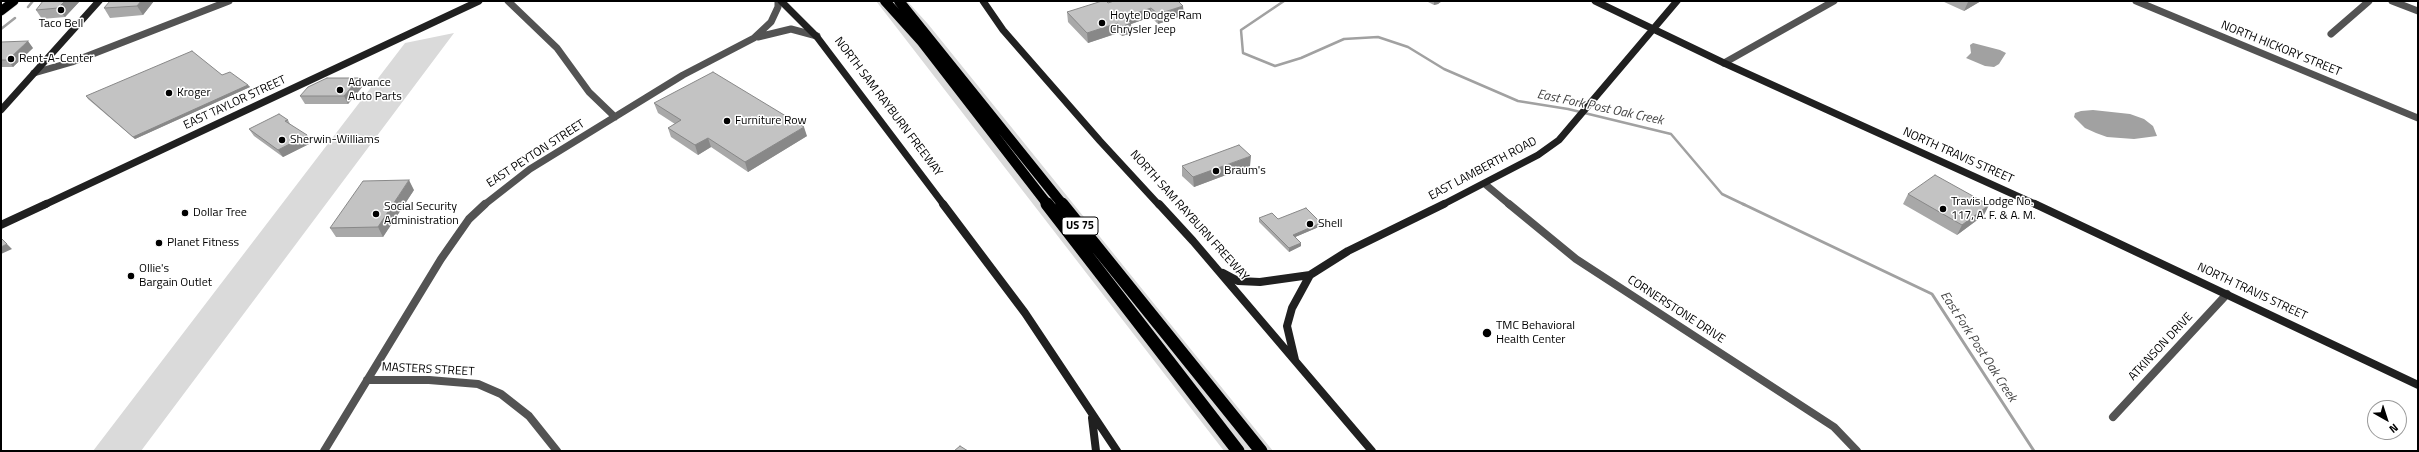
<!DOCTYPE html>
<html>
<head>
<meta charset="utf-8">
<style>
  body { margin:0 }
  #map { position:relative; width:2419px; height:452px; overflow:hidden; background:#fff; font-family:"Titillium Web",sans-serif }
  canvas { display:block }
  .frame { position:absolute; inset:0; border:2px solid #000; pointer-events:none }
  .north { position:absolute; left:2367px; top:400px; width:40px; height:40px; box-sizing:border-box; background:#fff; border:1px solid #999; border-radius:50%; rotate:141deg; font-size:11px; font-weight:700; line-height:16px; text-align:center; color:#000 }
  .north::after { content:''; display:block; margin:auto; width:14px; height:18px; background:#000; clip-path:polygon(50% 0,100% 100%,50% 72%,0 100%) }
</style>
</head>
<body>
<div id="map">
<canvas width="2419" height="452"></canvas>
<div class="frame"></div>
<div class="north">N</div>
</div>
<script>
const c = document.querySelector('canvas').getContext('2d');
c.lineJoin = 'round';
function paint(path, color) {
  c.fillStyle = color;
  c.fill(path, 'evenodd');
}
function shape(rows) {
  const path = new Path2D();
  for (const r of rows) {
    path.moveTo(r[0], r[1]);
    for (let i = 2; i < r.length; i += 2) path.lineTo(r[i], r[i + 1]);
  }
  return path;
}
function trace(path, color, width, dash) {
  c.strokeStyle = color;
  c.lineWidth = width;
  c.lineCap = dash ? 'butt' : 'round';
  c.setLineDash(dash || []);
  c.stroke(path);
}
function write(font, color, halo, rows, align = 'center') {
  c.font = font + ' "Titillium Web",sans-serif';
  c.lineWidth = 3;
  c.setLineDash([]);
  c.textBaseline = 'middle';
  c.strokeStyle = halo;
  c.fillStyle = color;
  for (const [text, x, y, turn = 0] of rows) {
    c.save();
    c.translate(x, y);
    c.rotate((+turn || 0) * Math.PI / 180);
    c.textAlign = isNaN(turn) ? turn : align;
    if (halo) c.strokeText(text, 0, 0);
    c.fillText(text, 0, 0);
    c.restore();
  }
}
const green = shape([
  [876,1,907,1,928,24,1273,451,1224,451],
  [454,33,141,451,93,451,405,43]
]);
const water = shape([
  [1973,43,2000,50,2006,53,1999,64,1994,67,1985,66,1966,58,1971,53,1970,45],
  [2093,110,2130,114,2144,119,2153,126,2157,136,2134,139,2107,137,2096,133,2085,128,2074,117,2075,113,2081,111]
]);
const streamFar1 = shape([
  [1284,1,1241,30,1243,53,1275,66,1301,58,1344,39,1378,37,1408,47,1444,69,1518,101,1568,109,1671,134,1722,194,1745,205],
  [28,7,33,1],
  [1,29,15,18]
]);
const stream = shape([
  [1743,204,1932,294,2034,451]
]);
const streetFar1 = shape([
  [508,1,557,48,589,92,615,117],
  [2136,1,2418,118],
  [2392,1,2418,11],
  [2331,34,2369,1],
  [758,37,791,29,817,36],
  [1724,63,1834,1],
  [34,73,72,62,229,1],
  [1485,184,1510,205],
  [484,205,530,169,683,75,754,38,771,22,778,7,778,1]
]);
const street = shape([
  [1509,204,1576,259,1834,427,1857,451],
  [367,380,429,380,478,384,501,394,529,416,557,451],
  [2113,417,2227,294],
  [324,451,441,259,469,219,485,204]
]);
const secondaryFar1 = shape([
  [781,1,817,37,944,205],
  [983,1,1003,30,1100,141,1159,205],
  [1595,1,1724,63,2037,205],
  [1,110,99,1],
  [44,205,479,1],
  [1442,205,1538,155,1559,140,1677,1]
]);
const secondary = shape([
  [943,204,1025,313,1117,451],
  [1159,204,1193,241,1372,451],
  [2035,204,2418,385],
  [1,225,46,204],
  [1223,273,1238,281,1260,282,1310,275,1348,251,1444,204],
  [1295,360,1287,326,1292,308,1310,275],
  [1092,418,1096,451]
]);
const primary = shape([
  [1,11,14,1]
]);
const highwayFar1 = shape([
  [885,1,922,42,1048,205],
  [899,1,1063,205]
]);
const highway = shape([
  [1047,204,1238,451],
  [1062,204,1261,451]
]);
const wall = shape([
  [80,1,65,17,42,19,36,10],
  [154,1,143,15,110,18,104,8],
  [1114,1,1184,15,1158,24,1151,17,1131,24,1132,33,1122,36,1118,33,1088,43,1068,22,1067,12],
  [1426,1,1442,1,1438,4,1434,5],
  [1942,1,1981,1,1964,11],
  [1,42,33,48,13,67,1,67],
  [222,75,248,85,250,87,135,139,88,99,86,96],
  [363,86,348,104,305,104,300,96],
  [654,103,807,136,748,172,711,147,698,155,671,137,668,128,675,124,658,113],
  [288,120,290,124,311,143,283,157,254,136,249,129],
  [1182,166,1250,166,1194,187,1182,176],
  [414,190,383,237,336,237,330,228],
  [1908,194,1984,215,1957,235,1903,204],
  [1259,218,1278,219,1321,223,1321,226,1295,237,1301,246,1289,252,1259,222]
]);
const shadedWall = shape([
  [65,1,80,1,65,17,58,8],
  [141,1,154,1,143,15,137,6],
  [1434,1,1442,1,1438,4,1434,5],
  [1970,1,1981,1,1964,11,1968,2],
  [1183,6,1184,15,1158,24,1158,14],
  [1151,8,1151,17,1131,24,1132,33,1122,36,1121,27,1125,17],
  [1118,23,1118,33,1088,43,1087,33],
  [28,41,33,48,13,67,8,60],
  [359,78,363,86,348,104,344,96],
  [248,85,250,87,135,139,133,137],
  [804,127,807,136,748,172,745,162],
  [307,135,311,143,283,157,278,150],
  [708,138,711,147,698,155,695,145],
  [1251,156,1250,166,1194,187,1193,177],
  [409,180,414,190,383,237,378,227],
  [1989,205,1984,215,1957,235,1962,225],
  [1321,223,1321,226,1293,238,1293,235],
  [1301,243,1301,246,1289,252,1289,248],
  [7,244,12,249,1,254,1,247]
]);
const building = shape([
  [43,1,65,1,58,8,36,10,43,1],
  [110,1,141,1,137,6,104,8,110,1],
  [1102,1,1106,1,1108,3,1114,1,1178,1,1183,6,1158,14,1151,8,1125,17,1131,23,1121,27,1118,23,1087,33,1067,12,1102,1],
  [28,41,8,60,1,60,1,42,28,41],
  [192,51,222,75,230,72,248,85,133,137,86,96,192,51],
  [713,72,804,127,745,162,708,138,695,145,668,128,681,120,654,103,713,72],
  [327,78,359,78,344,96,300,96,308,87,327,78],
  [279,114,288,120,285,121,307,135,278,150,249,129,279,114],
  [1239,145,1251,156,1193,177,1182,166,1239,145],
  [1935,175,1989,205,1962,225,1908,194,1935,175],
  [409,180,378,227,330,228,363,181,409,180],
  [1306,208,1321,223,1293,235,1301,243,1289,248,1259,218,1272,213,1278,219,1306,208],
  [1,238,7,244,1,247,1,238],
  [960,446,968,451,954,451,960,446]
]);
const markers = [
  [61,10,4,"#000"],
  [1102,23,4,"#000"],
  [11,59,4,"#000"],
  [340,90,4,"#000"],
  [169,93,4,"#000"],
  [727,121,4,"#000"],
  [282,140,4,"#000"],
  [1216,171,4,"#000"],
  [1943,209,4,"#000"],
  [185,213,4,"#000"],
  [376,214,4,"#000"],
  [1310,224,4,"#000"],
  [159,243,4,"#000"],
  [131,276,4,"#000"],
  [1487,333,5,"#000"]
];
const shields = [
  [1080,226,36]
];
const shieldNames = [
  ["US 75",1080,226]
];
const poiNames = [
  ["Hoyte Dodge Ram",1110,16],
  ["Chrysler Jeep",1110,30],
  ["Taco Bell",61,24,"center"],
  ["Rent-A-Center",19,59],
  ["Advance",348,83],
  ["Auto Parts",348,97],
  ["Kroger",177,93],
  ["Furniture Row",735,121],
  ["Sherwin-Williams",290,140],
  ["Braum's",1224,171],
  ["Travis Lodge No.",1951,202],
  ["117, A. F. & A. M.",1951,216],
  ["Social Security",384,207],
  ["Administration",384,221],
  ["Dollar Tree",193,213],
  ["Shell",1318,224],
  ["Planet Fitness",167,243],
  ["Ollie's",139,269],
  ["Bargain Outlet",139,283],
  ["TMC Behavioral",1496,326],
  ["Health Center",1496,340]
];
const streetNames = [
  ["NORTH HICKORY STREET",2281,49,22],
  ["EAST TAYLOR STREET",235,103,-25],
  ["NORTH SAM RAYBURN FREEWAY",888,107,53],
  ["EAST PEYTON STREET",536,154,-33],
  ["NORTH TRAVIS STREET",1958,156,24],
  ["EAST LAMBERTH ROAD",1483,169,-28],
  ["NORTH SAM RAYBURN FREEWAY",1189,216,48],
  ["NORTH TRAVIS STREET",2252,292,25],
  ["CORNERSTONE DRIVE",1676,310,33],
  ["ATKINSON DRIVE",2161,347,-47],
  ["MASTERS STREET",428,370,3]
];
const waterNames = [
  ["East Fork Post Oak Creek",1600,108,12],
  ["East Fork Post Oak Creek",1978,347,57]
];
paint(green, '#dadada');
paint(water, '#a1a1a1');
trace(streamFar1, '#a1a1a1', 2.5);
trace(stream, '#a1a1a1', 3);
trace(primary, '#dbdbdb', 10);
trace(highwayFar1, '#dbdbdb', 12);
trace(highway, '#dbdbdb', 14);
trace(streetFar1, '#535353', 7);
trace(street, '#535353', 8);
trace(secondaryFar1, '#202020', 7);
trace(secondary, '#202020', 8);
trace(primary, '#000', 9);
trace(highwayFar1, '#000', 10);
trace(highway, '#000', 13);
paint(wall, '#a8a8a8');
paint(shadedWall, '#888');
paint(building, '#c3c3c3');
trace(building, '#888', 1);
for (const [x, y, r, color] of markers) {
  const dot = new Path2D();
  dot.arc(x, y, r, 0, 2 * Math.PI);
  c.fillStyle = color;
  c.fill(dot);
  trace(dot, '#fff', 1.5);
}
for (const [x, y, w] of shields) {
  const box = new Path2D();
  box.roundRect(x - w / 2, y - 9, w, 18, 3);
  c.fillStyle = '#fff';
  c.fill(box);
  trace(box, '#000', 1);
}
write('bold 11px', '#000', null, shieldNames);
write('12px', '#000', '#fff', poiNames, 'left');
write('12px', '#000', '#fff', streetNames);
write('italic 13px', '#424242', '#fff', waterNames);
</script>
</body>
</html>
